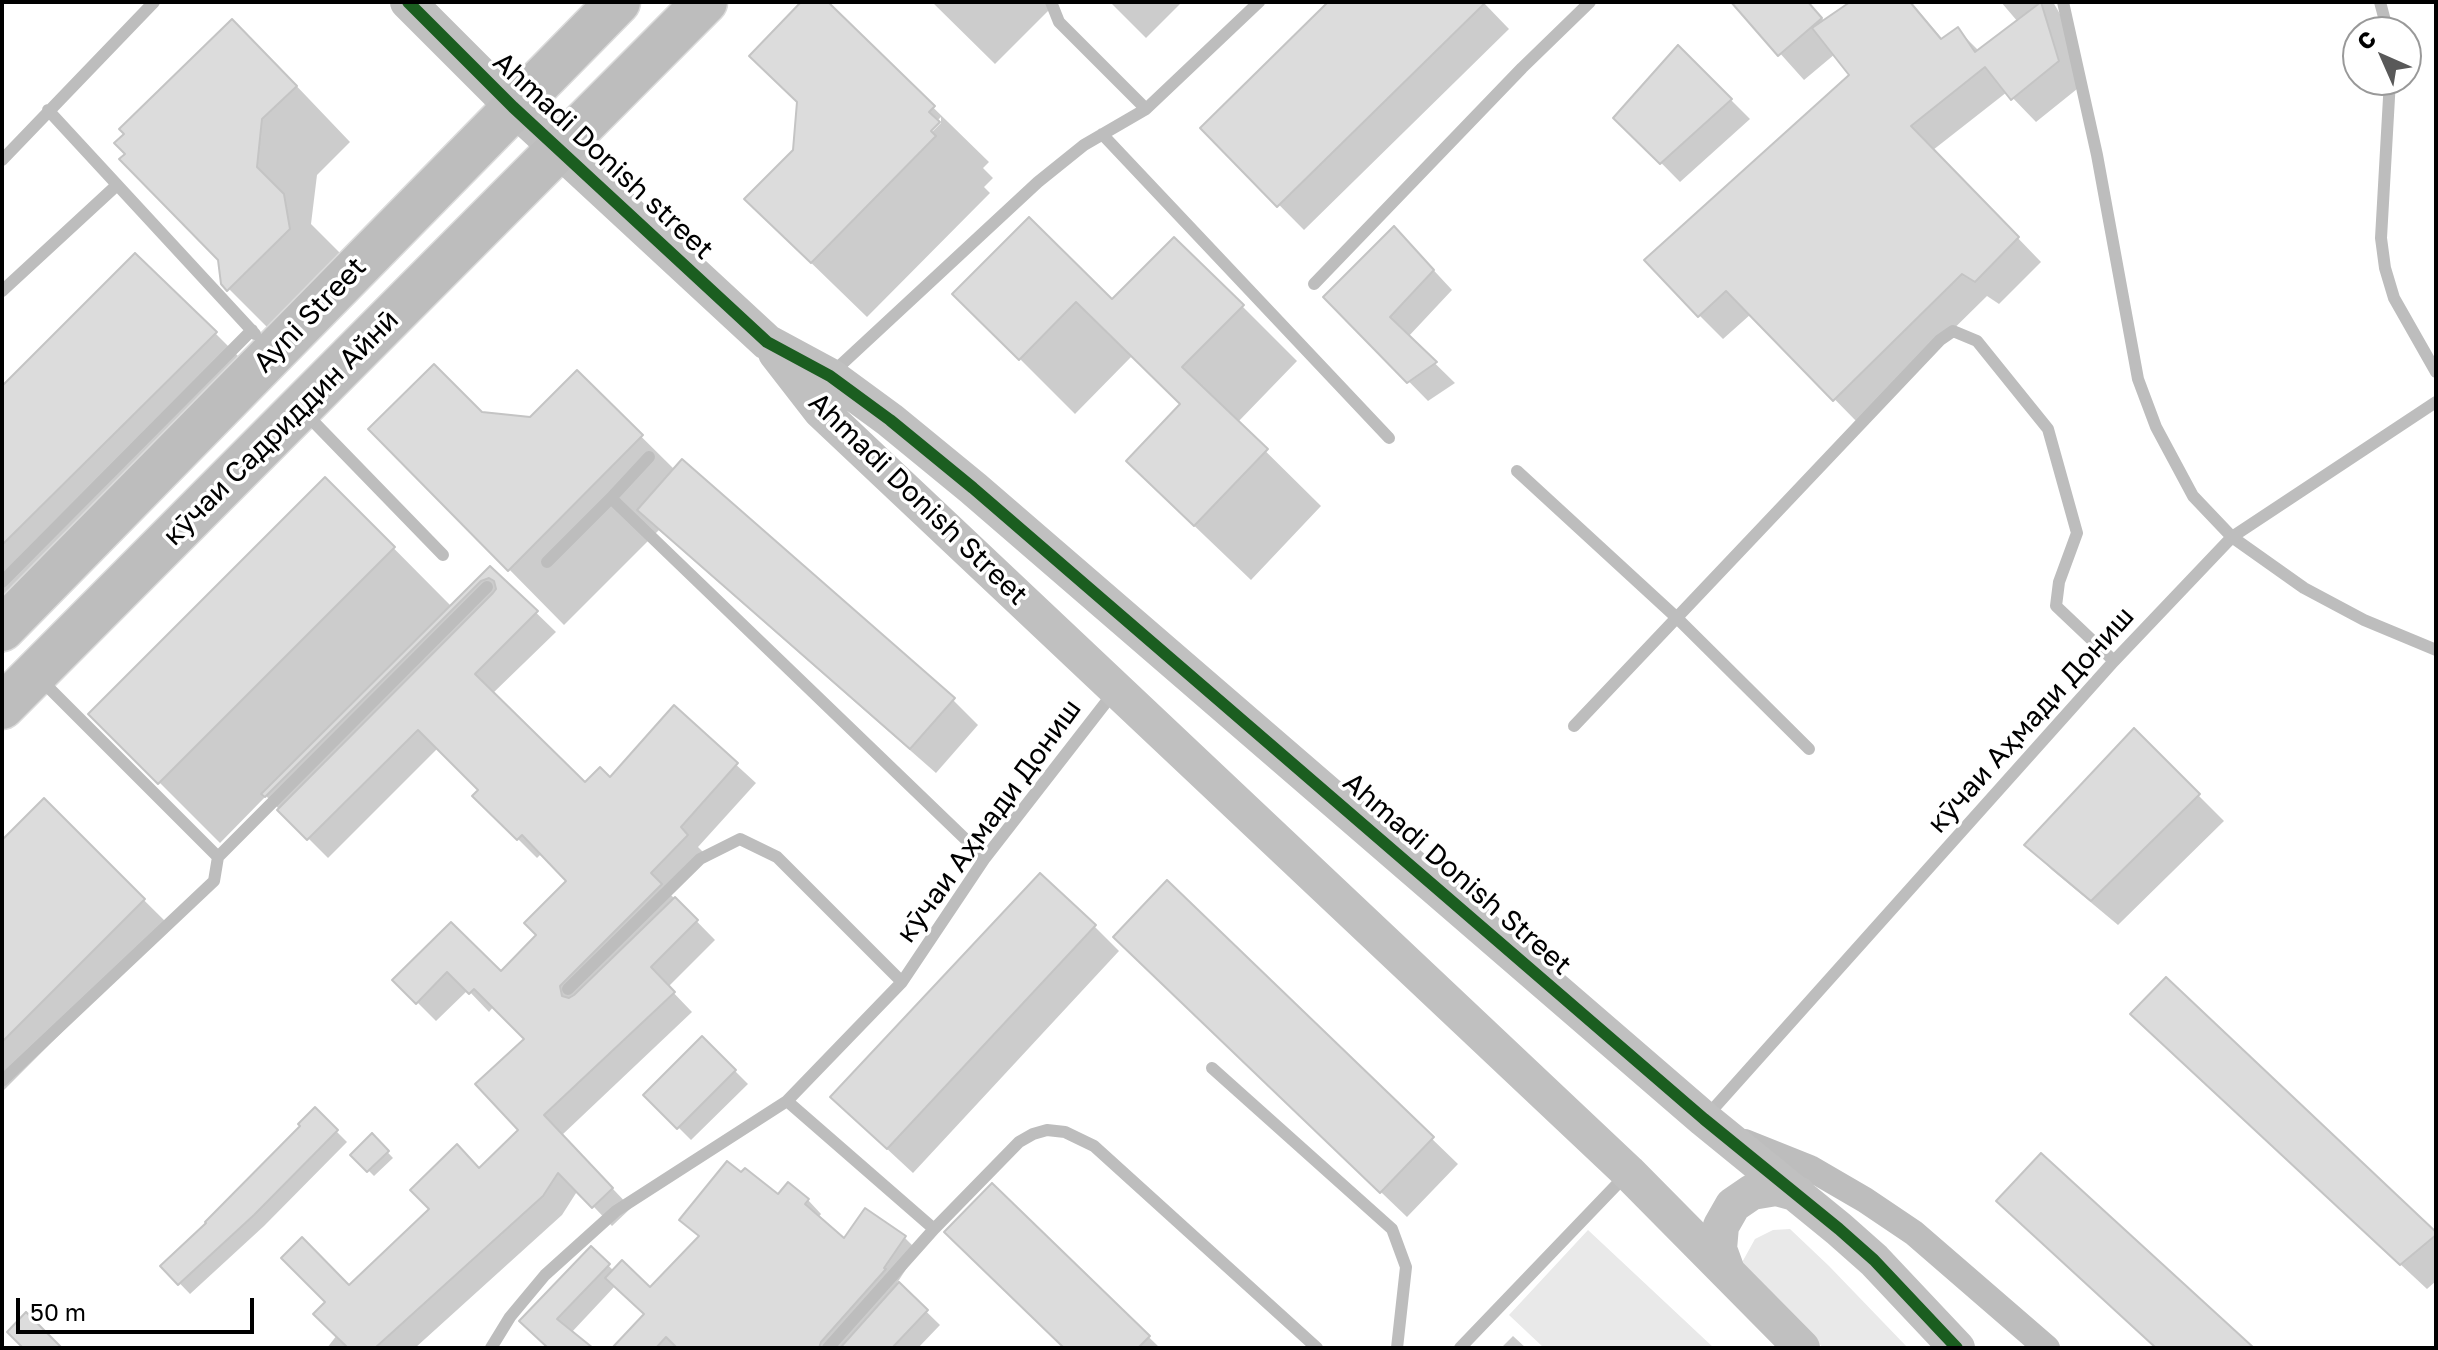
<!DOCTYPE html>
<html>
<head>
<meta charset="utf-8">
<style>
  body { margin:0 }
  #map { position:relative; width:2438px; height:1350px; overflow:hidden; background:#fff; font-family:"Golos Text",sans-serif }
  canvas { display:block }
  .frame { position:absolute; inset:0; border:4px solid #000; pointer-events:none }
  .north { position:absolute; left:2342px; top:16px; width:80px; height:80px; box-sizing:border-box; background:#fff; border:2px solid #999; border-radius:50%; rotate:315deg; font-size:22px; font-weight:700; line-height:32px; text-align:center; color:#000 }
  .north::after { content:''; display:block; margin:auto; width:28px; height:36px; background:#595959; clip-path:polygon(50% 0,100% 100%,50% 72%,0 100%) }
  .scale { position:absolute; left:16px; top:1298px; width:238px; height:36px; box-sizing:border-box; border:4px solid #000; border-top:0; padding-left:10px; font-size:24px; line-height:28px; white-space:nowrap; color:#000; -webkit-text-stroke:6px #fff; paint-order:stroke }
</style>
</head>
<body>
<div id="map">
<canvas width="2438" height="1350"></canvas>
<div class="frame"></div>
<div class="north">С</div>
<div class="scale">50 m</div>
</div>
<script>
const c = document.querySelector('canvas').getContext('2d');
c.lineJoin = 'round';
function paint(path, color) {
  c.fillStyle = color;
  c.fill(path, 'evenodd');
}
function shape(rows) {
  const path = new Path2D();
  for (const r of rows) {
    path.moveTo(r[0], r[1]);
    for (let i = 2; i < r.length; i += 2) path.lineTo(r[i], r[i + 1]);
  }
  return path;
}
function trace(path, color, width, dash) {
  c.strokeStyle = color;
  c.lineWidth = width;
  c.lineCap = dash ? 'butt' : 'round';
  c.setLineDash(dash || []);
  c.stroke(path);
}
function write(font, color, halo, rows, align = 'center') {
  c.font = font + ' "Golos Text",sans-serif';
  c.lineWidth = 7;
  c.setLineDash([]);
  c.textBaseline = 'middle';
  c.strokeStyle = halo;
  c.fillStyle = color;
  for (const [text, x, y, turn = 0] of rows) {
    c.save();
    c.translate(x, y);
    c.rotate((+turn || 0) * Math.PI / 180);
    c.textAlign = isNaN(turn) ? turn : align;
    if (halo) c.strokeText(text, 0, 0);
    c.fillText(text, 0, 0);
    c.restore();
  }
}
const green = shape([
  [1790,1229,1829,1266,1908,1348,1824,1348,1784,1316,1740,1266,1755,1239,1773,1230],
  [1588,1230,1714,1348,1544,1348,1509,1315]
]);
const shadow = shape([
  [803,2,825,2,989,162,983,168,993,178,984,187,990,193,867,317,802,254,794,151],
  [941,117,941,123,925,139,922,136],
  [932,2,1057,2,995,64],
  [1110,2,1182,2,1146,38],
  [1331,2,1483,2,1509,29,1304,230,1203,128],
  [1734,2,1808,2,1825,22,1853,2,1911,2,1943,40,1958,30,1979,51,2018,22,2001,2,2053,2,2060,14,2082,85,2036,122,2007,92,1933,150,2041,262,1999,304,1987,296,1858,423,1751,314,1723,339,1699,315,1852,75,1835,54,1804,80],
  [1679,48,1750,119,1680,182,1616,117],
  [288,77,350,142,317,175,311,224,339,252,344,285,284,344,223,283,220,260,122,159],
  [1413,248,1452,290,1408,337,1455,383,1428,401,1326,297],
  [955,294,1242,306,1297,361,1237,423,1321,506,1251,580,1184,516,1182,405,1132,356,1075,414],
  [215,333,270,388,2,655,2,389],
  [577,373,675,470,953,700,978,725,936,773,659,530,564,625,371,429,482,414,531,419],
  [325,479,452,607,490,568,556,632,492,694,585,785,610,780,674,708,756,783,698,847,706,855,669,893,715,940,668,987,692,1012,562,1135,631,1208,612,1226,578,1190,562,1215,415,1348,327,1348,337,1335,349,1288,521,1130,527,1039,494,1006,489,1012,468,990,436,1021,395,980,451,925,501,974,539,935,569,881,542,853,537,858,475,796,481,790,438,748,328,858,266,796,220,843,91,714],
  [2134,731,2224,821,2118,925,2052,870,2027,845],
  [44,801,169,925,2,1092,2,843],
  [1167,883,1458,1164,1407,1217,1141,962],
  [1094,926,1119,951,913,1173,858,1122],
  [702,1038,748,1084,691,1140,646,1095],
  [2158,1039,2436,1234,2436,1281,2427,1289],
  [315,1110,347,1142,264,1226,190,1294,163,1266,303,1126],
  [372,1136,393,1158,374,1176,353,1155],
  [992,1185,1160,1348,1066,1348],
  [778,1197,808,1200,821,1214,818,1218,845,1241,905,1238,918,1251,897,1283,940,1325,918,1348,614,1348,646,1315,616,1285,571,1333,590,1348,549,1348,521,1321,591,1249,614,1271,650,1289],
  [1513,1336,1526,1348,1501,1348]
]);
const building = shape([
  [801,2,828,2,935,106,929,112,940,122,931,131,936,136,811,263,744,199,793,150,797,102,749,56,801,2],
  [1328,2,1486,2,1277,207,1200,128,1328,2],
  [1731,2,1808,2,1822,18,1778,56,1731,2],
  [1850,2,1910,2,1941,39,1958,27,1975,52,2041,2,2059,61,2011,100,1985,67,1911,126,2019,237,1975,282,1962,274,1833,401,1726,291,1698,317,1644,260,1849,75,1812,28,1850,2],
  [232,19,297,86,262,119,257,167,284,194,290,229,227,291,221,284,218,260,119,159,125,154,114,143,124,134,119,129,232,19],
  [1678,45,1732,99,1660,164,1613,118,1678,45],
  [1029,217,1112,299,1174,237,1244,305,1182,367,1268,449,1194,526,1126,461,1180,404,1076,302,1019,360,952,294,1029,217],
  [1394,226,1434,270,1390,317,1437,362,1407,383,1323,297,1394,226],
  [135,253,217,332,2,545,2,386,135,253],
  [434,364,482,412,530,417,577,370,643,435,508,571,368,429,434,364],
  [682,459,955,698,910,749,637,510,682,459],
  [325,477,395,547,158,784,88,714,325,477],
  [490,566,538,611,475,674,585,782,600,767,610,777,674,705,738,763,681,827,688,835,651,873,662,884,560,986,562,996,569,998,574,995,675,897,698,920,651,967,675,992,544,1115,613,1188,592,1208,558,1173,543,1196,375,1348,348,1348,313,1314,325,1302,281,1258,302,1237,349,1285,429,1209,410,1190,457,1144,479,1168,518,1130,475,1084,524,1039,474,989,469,994,447,972,416,1004,392,980,451,922,501,971,536,935,524,923,566,881,522,835,517,840,472,796,478,790,418,730,307,840,277,810,493,593,496,589,494,581,489,578,481,581,265,797,261,794,490,566],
  [2134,728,2200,794,2091,901,2024,845,2134,728],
  [44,798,145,899,2,1042,2,840,44,798],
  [1040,873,1096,925,887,1149,830,1097,1040,873],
  [1167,880,1434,1137,1380,1193,1113,937,1167,880],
  [2166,977,2436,1232,2436,1235,2400,1265,2130,1014,2166,977],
  [702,1036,736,1070,677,1129,643,1095,702,1036],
  [315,1107,338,1130,254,1215,178,1285,160,1266,206,1223,205,1222,300,1126,298,1124,315,1107],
  [372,1133,389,1151,367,1172,350,1155,372,1133],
  [2041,1153,2254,1348,2156,1348,1996,1201,2041,1153],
  [727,1161,741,1172,745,1168,778,1194,788,1182,809,1199,805,1204,844,1238,865,1208,906,1236,884,1268,886,1269,821,1342,819,1348,677,1348,666,1337,656,1348,612,1348,644,1314,605,1278,622,1260,650,1287,699,1236,679,1220,727,1161],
  [992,1183,1150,1336,1138,1348,1064,1348,944,1232,992,1183],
  [591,1246,610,1264,557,1319,593,1348,548,1348,519,1321,591,1246],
  [899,1282,928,1310,892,1348,840,1348,899,1282],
  [26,1312,62,1348,23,1348,7,1332,26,1312]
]);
const lane = shape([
  [1051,2,1059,22,1146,109],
  [2063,2,2097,155,2138,379,2156,427,2193,496,2232,537,2304,588,2364,620,2436,650],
  [2380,2,2388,32],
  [2390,80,2381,238,2385,268,2394,298,2436,372],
  [48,110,255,334],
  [1102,134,1389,438],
  [2,160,154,2],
  [1314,284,1522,68,1590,2],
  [2,291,117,185],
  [831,374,1038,182,1084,145,1146,109,1259,2],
  [306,414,443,555],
  [1517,471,1677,618,1809,749],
  [611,498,649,457],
  [547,562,611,498,985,858],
  [2,582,252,330],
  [1574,726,1940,340,1953,331,1977,341,2048,429,2077,533,2059,582,2056,606,2114,661],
  [218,857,487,587],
  [568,989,700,859,740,839,777,857,902,982],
  [1212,1068,1392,1229,1406,1267,1397,1348],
  [2,1081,214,881,218,857,40,679],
  [1706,1117,2114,661,2232,537,2436,402],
  [934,1229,1019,1142,1033,1134,1047,1130,1065,1132,1094,1146,1317,1348],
  [491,1348,510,1317,545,1275,616,1211,787,1101],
  [828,1348,934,1229,787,1101,902,982,985,858,1114,692],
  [1460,1348,1626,1175]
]);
const street = shape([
  [1745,1142,1810,1168,1865,1200,1914,1233,2047,1348]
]);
const secondary = shape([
  [408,2,513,107,767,342,830,376,890,420,973,488,1704,1119,1839,1229,1874,1260,1957,1348],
  [776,353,821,411,1628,1172,1802,1348],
  [1727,1271,1719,1249,1721,1226,1733,1205,1752,1192,1776,1188,1798,1194]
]);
const highway = shape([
  [2,629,618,2],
  [2,707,705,2]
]);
const cycleway = shape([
  [408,2,513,107,767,342,830,376,890,420,973,488,1704,1119,1839,1229,1874,1260,1957,1348]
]);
const streetNames = [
  ["Ahmadi Donish street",603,156,43],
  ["Ayni Street",310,315,-46],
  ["кӯчаи Садриддин Айнӣ",281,428,-45],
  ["Ahmadi Donish Street",918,499,44],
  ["кӯчаи Аҳмади Дониш",2031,720,-48],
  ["кӯчаи Аҳмади Дониш",989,821,-54],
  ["Ahmadi Donish Street",1457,874,41]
];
paint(green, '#e9e9e9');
paint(shadow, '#0003');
paint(building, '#dcdcdc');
trace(building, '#c4c4c4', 2);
trace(highway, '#dbdbdb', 47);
trace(lane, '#bdbdbd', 12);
trace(street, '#bdbdbd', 26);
trace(secondary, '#c0c0c0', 36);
trace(highway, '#bdbdbd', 44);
trace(cycleway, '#1b5e20', 12);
write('28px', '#000', '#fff', streetNames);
</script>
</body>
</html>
